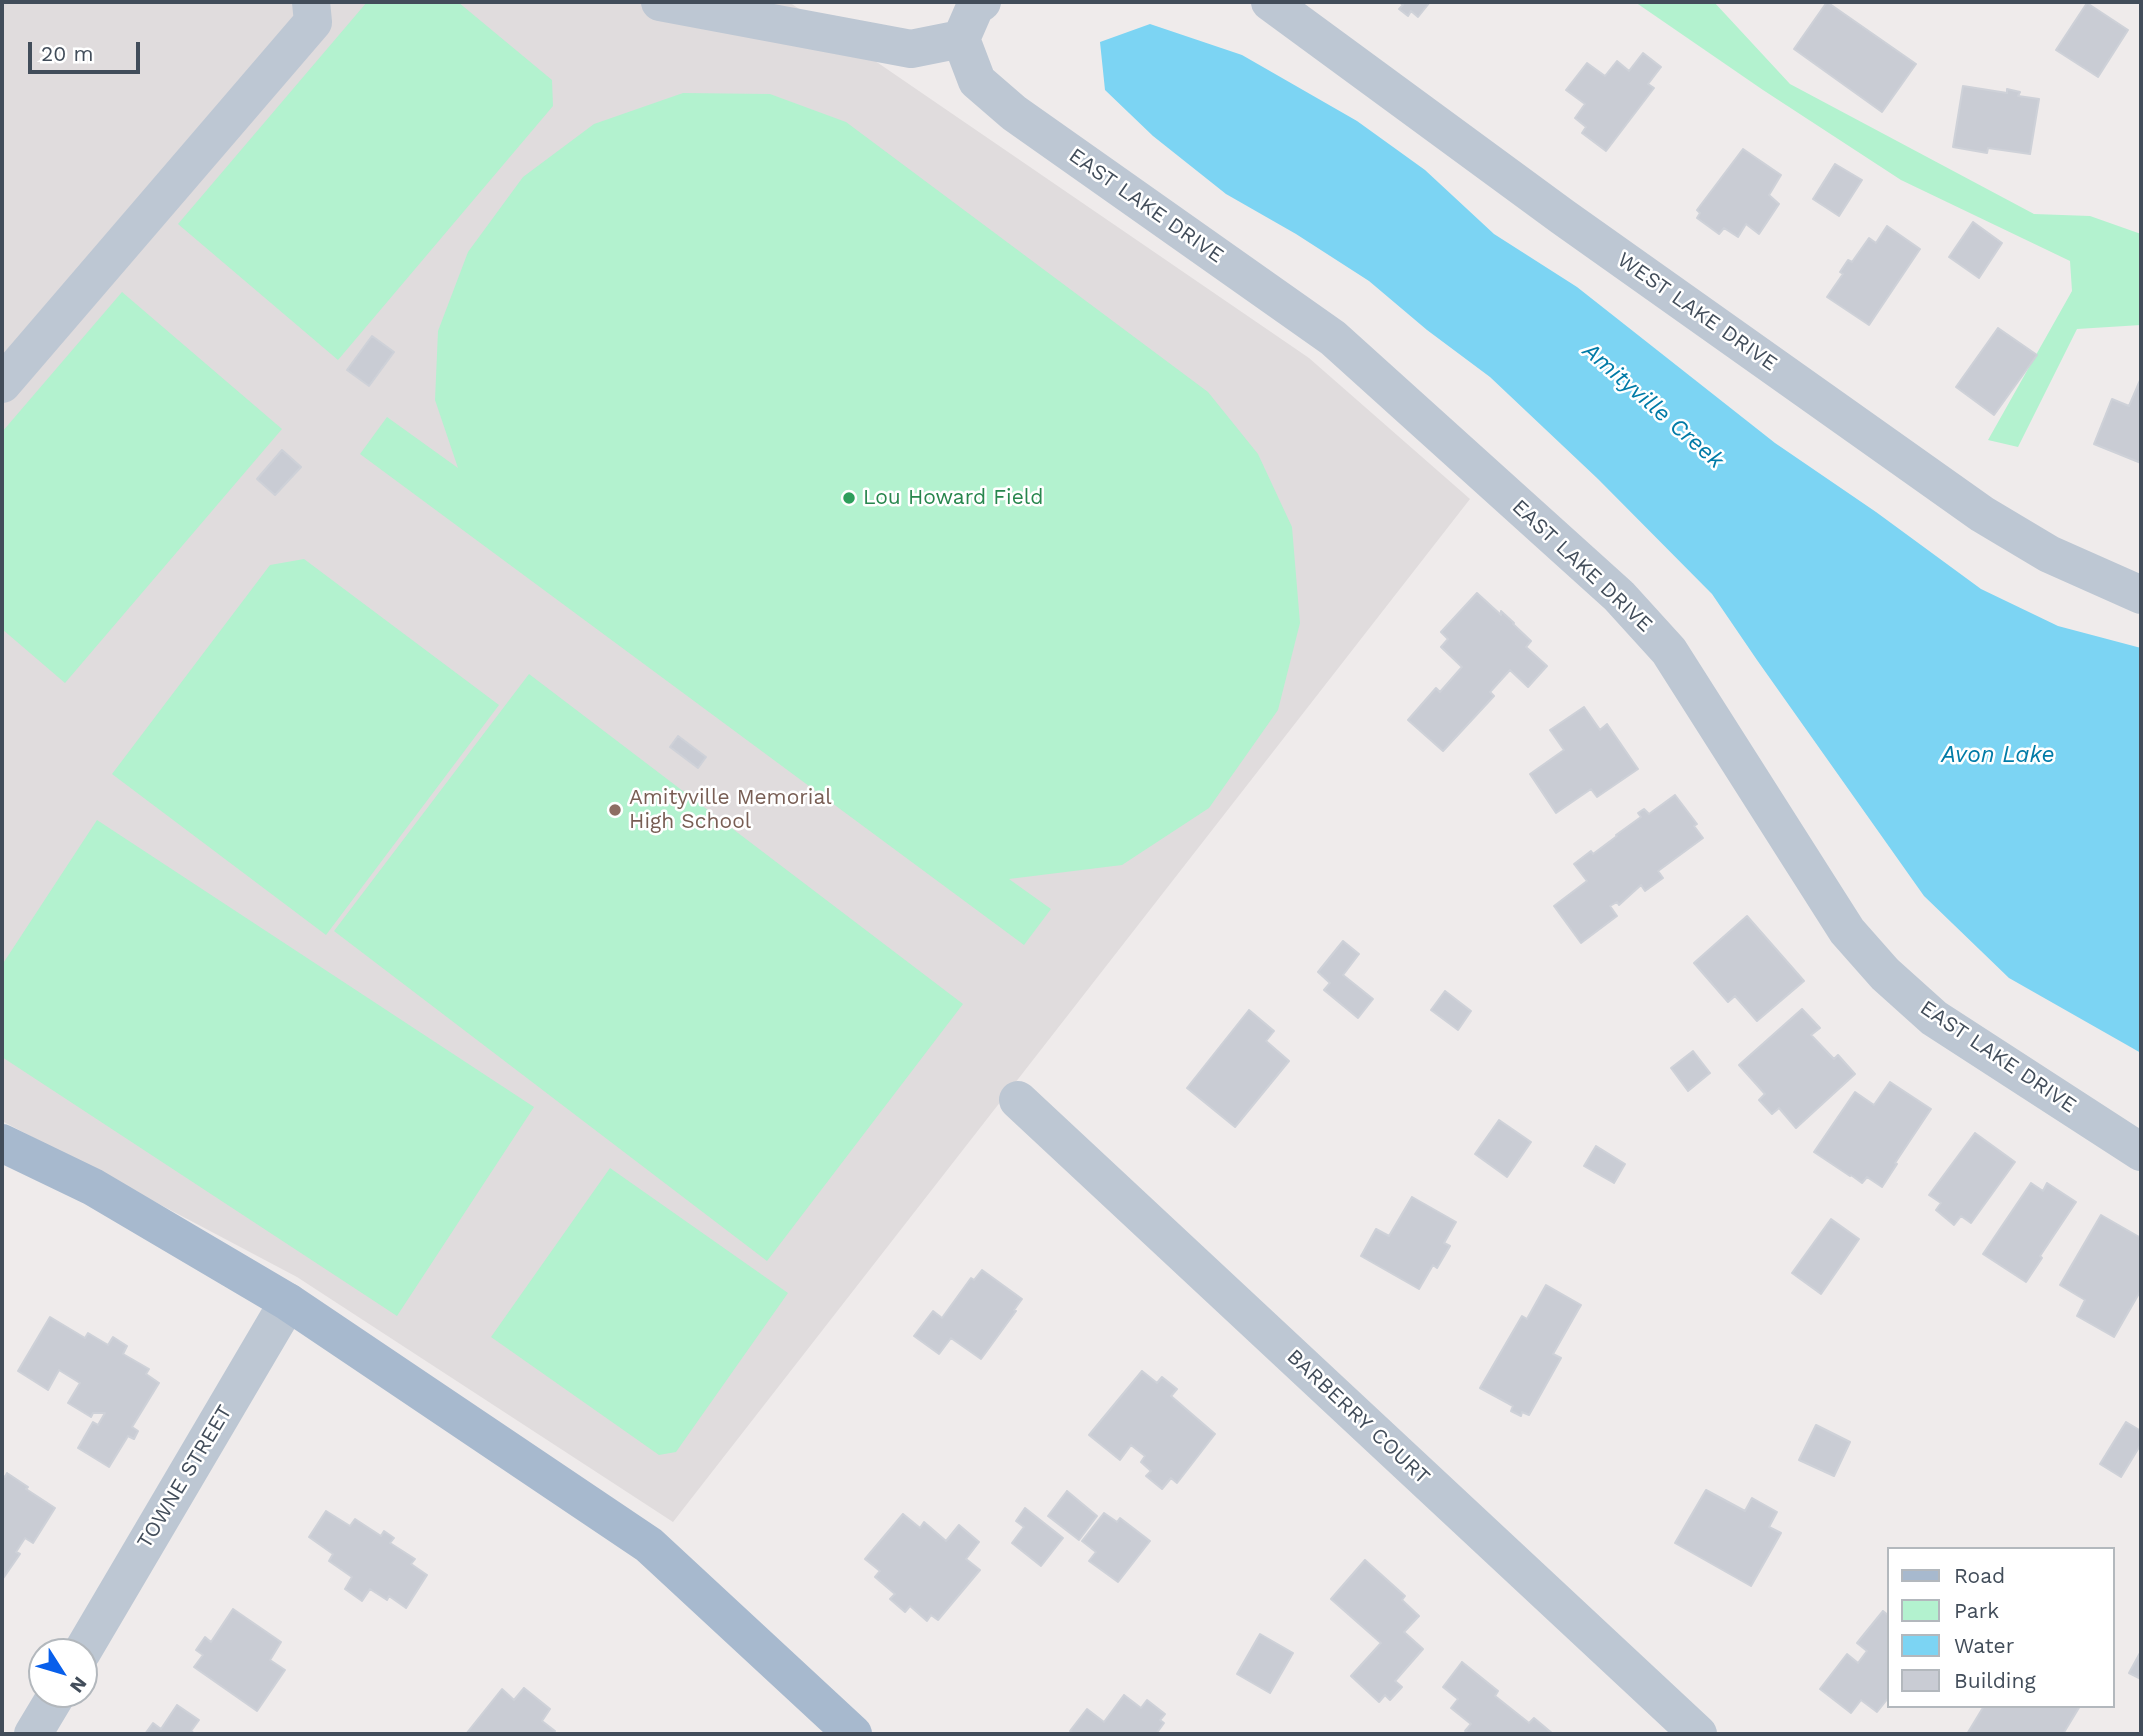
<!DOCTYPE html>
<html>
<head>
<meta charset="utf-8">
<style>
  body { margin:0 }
  #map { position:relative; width:2143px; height:1736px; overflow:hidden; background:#efebeb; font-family:"Work Sans",sans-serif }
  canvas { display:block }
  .frame { position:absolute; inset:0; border:4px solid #424d5a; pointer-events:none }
  .legend { position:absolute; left:1887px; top:1547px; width:228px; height:161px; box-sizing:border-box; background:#fff; border:2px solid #b3b8bd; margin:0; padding:9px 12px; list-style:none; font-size:21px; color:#424d5a }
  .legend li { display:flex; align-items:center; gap:14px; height:35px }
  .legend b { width:35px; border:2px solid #b3b8bd }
  .north { position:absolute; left:28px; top:1638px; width:70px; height:70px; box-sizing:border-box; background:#fff; border:2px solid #b3b8bd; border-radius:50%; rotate:127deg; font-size:19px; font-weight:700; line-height:28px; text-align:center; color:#424d5a }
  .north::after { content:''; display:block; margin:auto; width:24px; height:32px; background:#085feb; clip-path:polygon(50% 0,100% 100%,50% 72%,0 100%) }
  .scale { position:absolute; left:28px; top:42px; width:112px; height:32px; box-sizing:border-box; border:4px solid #424d5a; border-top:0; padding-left:9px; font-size:21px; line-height:24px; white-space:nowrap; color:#424d5a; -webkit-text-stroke:5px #fff; paint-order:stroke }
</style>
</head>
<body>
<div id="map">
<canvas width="2143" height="1736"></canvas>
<div class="frame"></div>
<ul class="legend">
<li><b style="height:9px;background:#a7b9ce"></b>Road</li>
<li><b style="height:19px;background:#b3f2cf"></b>Park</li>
<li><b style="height:19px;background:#7cd4f3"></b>Water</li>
<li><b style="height:19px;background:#c9ccd4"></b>Building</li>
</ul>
<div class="north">N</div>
<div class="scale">20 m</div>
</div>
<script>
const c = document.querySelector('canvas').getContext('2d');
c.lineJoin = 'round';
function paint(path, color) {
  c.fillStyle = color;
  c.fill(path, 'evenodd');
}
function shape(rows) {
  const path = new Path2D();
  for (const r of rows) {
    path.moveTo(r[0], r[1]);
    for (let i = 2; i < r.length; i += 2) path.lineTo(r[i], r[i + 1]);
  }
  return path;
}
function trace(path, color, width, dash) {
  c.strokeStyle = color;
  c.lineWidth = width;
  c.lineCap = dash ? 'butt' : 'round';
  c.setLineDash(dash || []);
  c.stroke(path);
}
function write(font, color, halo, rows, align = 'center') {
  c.font = font + ' "Work Sans",sans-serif';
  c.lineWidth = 5;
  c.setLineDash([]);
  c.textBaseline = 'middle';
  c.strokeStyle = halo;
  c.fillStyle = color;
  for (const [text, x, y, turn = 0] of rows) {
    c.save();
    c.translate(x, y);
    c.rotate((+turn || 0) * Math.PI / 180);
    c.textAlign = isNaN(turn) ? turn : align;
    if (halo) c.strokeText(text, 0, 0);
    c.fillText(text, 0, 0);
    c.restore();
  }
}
const education = shape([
  [2,2,789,2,1309,358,1470,499,673,1522,297,1277,2,1121]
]);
const green = shape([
  [367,2,458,2,552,80,553,106,338,360,178,224],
  [1635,2,1714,2,1790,84,2034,214,2090,216,2141,234,2141,325,2077,329,2018,447,1988,440,2072,291,2070,261,1901,180,1763,90],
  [683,93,770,94,846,122,1208,392,1258,454,1292,527,1300,623,1278,710,1209,808,1122,865,1009,879,1051,909,1024,945,360,454,387,417,458,468,435,400,438,331,468,252,523,177,594,124],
  [122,292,282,429,65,683,2,629,2,432],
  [304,559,499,705,326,935,112,774,270,565],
  [529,674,963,1004,767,1261,334,931],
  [97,820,534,1107,397,1316,2,1057,2,965],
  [610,1168,788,1293,676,1452,659,1455,491,1337]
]);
const water = shape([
  [1150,24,1242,55,1357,121,1425,170,1494,234,1577,287,1775,443,1876,512,1981,589,2058,626,2141,648,2141,1053,2009,978,1924,896,1757,660,1712,594,1598,479,1490,377,1427,330,1369,281,1296,234,1226,194,1153,136,1105,90,1100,42]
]);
const building = shape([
  [1399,2,1430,2,1418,17,1411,11,1408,16,1399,9,1403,5,1399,2],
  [1827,2,1916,64,1882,112,1794,49,1827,2],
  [2087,3,2128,30,2098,77,2056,50,2087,3],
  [1643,53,1661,67,1648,84,1654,88,1606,151,1582,133,1586,127,1575,118,1585,104,1566,90,1587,63,1605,76,1617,61,1629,71,1643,53],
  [1963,86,2007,93,2007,89,2020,92,2018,96,2039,99,2030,154,1988,148,1987,153,1953,147,1963,86],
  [1743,149,1781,175,1769,195,1779,204,1759,234,1746,224,1738,237,1724,228,1719,234,1697,218,1700,213,1697,210,1743,149],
  [1835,164,1862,180,1839,216,1813,199,1835,164],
  [1973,222,2002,243,1979,278,1949,257,1973,222],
  [1887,226,1920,249,1869,325,1827,297,1843,274,1840,272,1848,260,1852,262,1869,238,1876,243,1887,226],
  [1998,328,2037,355,1994,415,1956,387,1998,328],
  [372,336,394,352,369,386,347,370,372,336],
  [2141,378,2141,463,2094,444,2112,399,2129,406,2141,378],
  [282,450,301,467,275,495,257,479,282,450],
  [1477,593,1501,615,1501,611,1514,623,1513,624,1531,641,1526,647,1547,666,1528,687,1510,670,1490,692,1494,696,1443,751,1408,720,1436,688,1440,692,1462,667,1441,647,1448,639,1441,632,1477,593],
  [1584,707,1600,730,1607,724,1638,769,1597,797,1591,789,1556,813,1530,774,1564,750,1550,730,1584,707],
  [678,736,706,757,698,768,670,747,678,736],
  [1675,795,1697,824,1694,826,1703,838,1658,871,1663,878,1645,891,1641,885,1619,905,1617,902,1610,906,1617,916,1581,943,1554,906,1587,881,1574,864,1591,851,1593,854,1617,836,1616,835,1641,817,1638,813,1644,809,1649,814,1675,795],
  [1747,916,1804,981,1757,1021,1735,996,1728,1002,1694,963,1747,916],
  [1343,941,1359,954,1343,975,1373,999,1358,1018,1324,990,1330,983,1318,972,1343,941],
  [1445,991,1471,1011,1458,1030,1431,1010,1445,991],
  [1802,1009,1820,1028,1811,1035,1834,1059,1838,1055,1855,1074,1796,1128,1779,1108,1772,1114,1759,1100,1765,1094,1739,1065,1802,1009],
  [1249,1010,1274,1031,1266,1041,1289,1061,1235,1127,1187,1088,1249,1010],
  [1693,1051,1710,1073,1688,1091,1671,1068,1693,1051],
  [1890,1082,1931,1109,1895,1163,1897,1164,1882,1187,1867,1177,1862,1183,1851,1175,1850,1176,1814,1152,1855,1092,1874,1105,1890,1082],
  [1499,1120,1531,1142,1507,1177,1475,1154,1499,1120],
  [1975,1133,2015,1162,1971,1223,1961,1216,1954,1225,1936,1210,1941,1203,1929,1195,1975,1133],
  [1596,1146,1625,1164,1614,1183,1584,1166,1596,1146],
  [2031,1183,2043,1191,2047,1183,2076,1202,2040,1256,2042,1258,2026,1282,1983,1254,2031,1183],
  [1412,1197,1456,1222,1444,1243,1450,1246,1437,1268,1433,1265,1419,1289,1361,1256,1376,1229,1389,1236,1412,1197],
  [2101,1215,2141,1238,2141,1290,2114,1337,2077,1316,2085,1300,2060,1285,2101,1215],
  [1831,1219,1859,1239,1821,1294,1792,1273,1831,1219],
  [982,1270,1022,1299,1014,1310,1016,1311,981,1359,951,1338,939,1354,914,1336,933,1311,942,1318,971,1278,974,1280,982,1270],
  [1546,1285,1581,1305,1553,1354,1561,1358,1529,1415,1522,1412,1521,1416,1511,1411,1513,1406,1480,1388,1522,1316,1527,1319,1546,1285],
  [50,1317,85,1338,88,1333,108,1345,113,1337,127,1346,123,1354,149,1369,146,1374,159,1383,132,1427,138,1431,134,1439,128,1436,109,1467,78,1448,93,1422,98,1425,105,1413,93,1413,91,1417,68,1403,80,1383,59,1370,48,1390,18,1371,50,1317],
  [1142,1371,1157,1383,1162,1377,1177,1389,1171,1396,1215,1434,1177,1483,1171,1478,1162,1489,1146,1476,1151,1471,1141,1462,1145,1456,1131,1445,1120,1460,1089,1435,1142,1371],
  [2126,1422,2141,1431,2141,1444,2121,1477,2100,1464,2126,1422],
  [1816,1425,1850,1442,1834,1476,1799,1460,1816,1425],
  [7,1473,28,1487,26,1489,55,1508,33,1543,25,1538,16,1552,20,1554,2,1580,2,1475,5,1477,7,1473],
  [1706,1490,1745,1511,1752,1498,1777,1512,1769,1527,1781,1533,1751,1586,1675,1543,1706,1490],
  [1067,1491,1097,1516,1079,1540,1048,1516,1067,1491],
  [1025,1508,1063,1538,1041,1566,1012,1543,1024,1527,1016,1521,1025,1508],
  [326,1511,350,1526,355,1519,381,1536,384,1531,394,1538,390,1543,415,1559,411,1564,427,1575,406,1608,389,1596,387,1600,370,1589,362,1601,345,1589,352,1577,329,1561,333,1554,309,1537,326,1511],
  [1104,1513,1117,1522,1120,1518,1150,1541,1118,1582,1089,1561,1096,1552,1082,1541,1104,1513],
  [903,1514,920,1528,924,1522,946,1541,959,1525,979,1542,966,1559,980,1570,938,1620,931,1615,927,1621,910,1606,905,1612,890,1599,895,1594,875,1577,880,1571,865,1559,903,1514],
  [1365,1560,1405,1596,1402,1600,1419,1616,1404,1632,1423,1649,1395,1681,1402,1687,1390,1700,1385,1695,1379,1702,1351,1676,1381,1643,1331,1599,1365,1560],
  [233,1609,281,1642,270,1660,285,1670,257,1711,194,1667,203,1655,196,1650,205,1637,211,1642,233,1609],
  [1883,1611,1889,1616,1889,1697,1877,1712,1861,1700,1851,1713,1820,1689,1847,1654,1858,1663,1867,1651,1857,1643,1883,1611],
  [1260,1634,1293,1653,1270,1693,1237,1674,1260,1634],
  [2141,1651,2141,1679,2129,1673,2141,1651],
  [1462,1662,1498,1691,1495,1696,1529,1723,1534,1718,1553,1734,1470,1734,1465,1731,1471,1724,1451,1708,1458,1699,1443,1687,1462,1662],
  [524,1688,550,1709,542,1721,555,1731,553,1734,466,1734,502,1689,514,1700,524,1688],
  [1124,1695,1141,1708,1147,1700,1165,1714,1160,1720,1164,1723,1156,1734,1074,1734,1070,1731,1087,1709,1104,1722,1124,1695],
  [177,1705,199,1720,191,1731,195,1734,145,1734,153,1723,161,1729,177,1705],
  [1984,1706,2080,1706,2063,1734,1967,1734,1984,1706]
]);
const minor = shape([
  [660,2,911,49,961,39],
  [1270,2,1563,217,1982,514,2049,554,2141,595],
  [961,39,977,81,1014,113,1333,338,1619,596,1669,651,1847,931,1885,974,1934,1018,2141,1152],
  [961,39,975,7,982,2],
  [2,384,313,22,311,2],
  [1018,1100,1698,1734],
  [82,1652,288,1302],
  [33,1734,57,1694]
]);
const major = shape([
  [2,1143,93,1187,288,1302,649,1545,853,1734]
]);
const markers = [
  [849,498,7,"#2e9e5b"],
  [615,810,7,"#8d6e63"]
];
const streetNames = [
  ["EAST LAKE DRIVE",1146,206,35],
  ["WEST LAKE DRIVE",1697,312,35],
  ["EAST LAKE DRIVE",1582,566,43],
  ["EAST LAKE DRIVE",1998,1057,34],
  ["BARBERRY COURT",1358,1417,43],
  ["TOWNE STREET",185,1477,-59]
];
const leisureNames = [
  ["Lou Howard Field",863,498]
];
const educationNames = [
  ["Amityville Memorial",629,798],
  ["High School",629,822]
];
const waterNames = [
  ["Amityville Creek",1653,406,41],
  ["Avon Lake",1998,755]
];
paint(education, '#e0dcdd');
paint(green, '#b3f2cf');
paint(water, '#7cd4f3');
paint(building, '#c9ccd4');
trace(building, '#ced1d8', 2);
trace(minor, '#bdc7d3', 38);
trace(major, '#a7b9ce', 38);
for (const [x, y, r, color] of markers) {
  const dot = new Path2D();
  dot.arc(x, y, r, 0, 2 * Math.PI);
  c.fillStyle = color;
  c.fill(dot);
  trace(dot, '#fff', 2.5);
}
write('21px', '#424d5a', '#fff', streetNames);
write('21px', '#27864d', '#fff', leisureNames, 'left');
write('21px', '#785e54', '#fff', educationNames, 'left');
write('italic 23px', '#017ba7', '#fff', waterNames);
</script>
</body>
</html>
